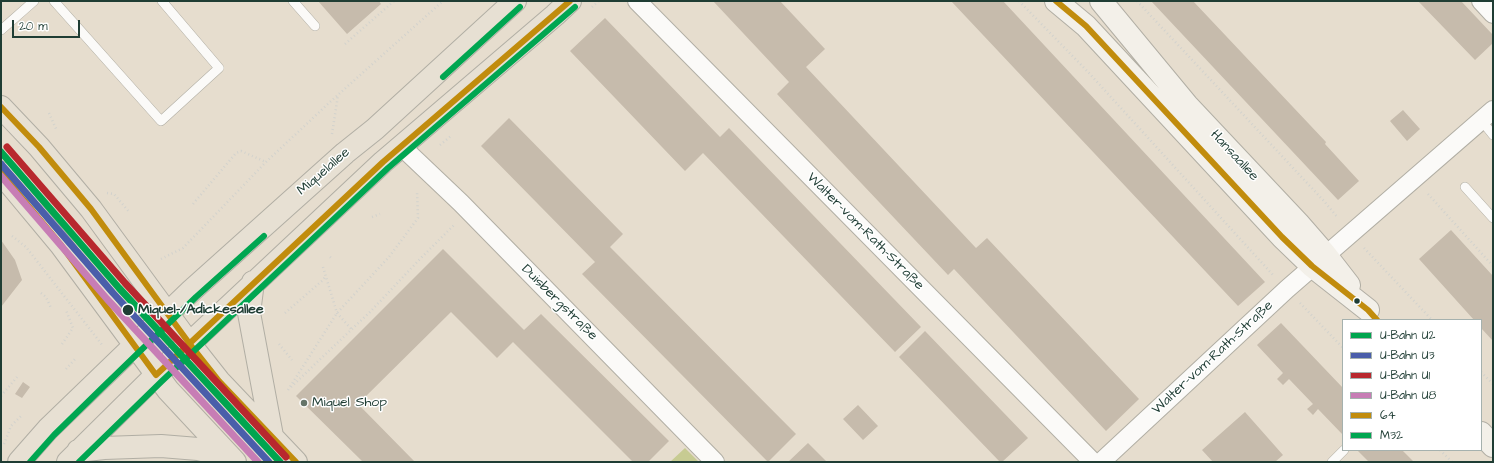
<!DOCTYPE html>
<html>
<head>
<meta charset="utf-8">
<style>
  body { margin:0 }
  #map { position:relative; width:1494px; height:463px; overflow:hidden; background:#e6ddce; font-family:"Architects Daughter",sans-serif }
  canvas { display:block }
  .frame { position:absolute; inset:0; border:2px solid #1f3d34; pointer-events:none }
  .legend { position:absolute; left:1342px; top:319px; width:140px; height:132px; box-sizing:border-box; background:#fff; border:1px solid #a5b1ae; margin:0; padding:5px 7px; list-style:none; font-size:12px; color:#1f3d34 }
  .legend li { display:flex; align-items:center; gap:8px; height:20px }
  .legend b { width:20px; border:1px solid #a5b1ae }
  .scale { position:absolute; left:12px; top:20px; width:68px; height:18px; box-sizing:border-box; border:2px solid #1f3d34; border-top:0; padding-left:5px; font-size:12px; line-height:14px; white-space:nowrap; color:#1f3d34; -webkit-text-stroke:3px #fff; paint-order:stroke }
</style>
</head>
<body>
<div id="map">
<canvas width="1494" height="463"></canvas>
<div class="frame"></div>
<ul class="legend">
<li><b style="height:5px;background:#00a54f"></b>U-Bahn U2</li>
<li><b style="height:5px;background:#4a5eaa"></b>U-Bahn U3</li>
<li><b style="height:5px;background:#b8282e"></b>U-Bahn U1</li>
<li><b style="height:5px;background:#c77db5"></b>U-Bahn U8</li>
<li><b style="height:5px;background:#c18c0d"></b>64</li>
<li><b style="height:5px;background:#00a651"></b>M32</li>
</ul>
<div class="scale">20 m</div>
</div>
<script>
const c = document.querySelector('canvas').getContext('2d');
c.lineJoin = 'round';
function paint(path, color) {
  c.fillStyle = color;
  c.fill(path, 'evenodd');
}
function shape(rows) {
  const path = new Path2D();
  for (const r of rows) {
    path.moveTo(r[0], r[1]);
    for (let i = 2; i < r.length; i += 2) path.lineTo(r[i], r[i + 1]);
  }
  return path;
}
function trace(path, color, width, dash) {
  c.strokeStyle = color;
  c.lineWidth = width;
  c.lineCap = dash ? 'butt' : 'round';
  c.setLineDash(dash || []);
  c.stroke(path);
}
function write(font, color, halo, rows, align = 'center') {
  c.font = font + ' "Architects Daughter",sans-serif';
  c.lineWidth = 3;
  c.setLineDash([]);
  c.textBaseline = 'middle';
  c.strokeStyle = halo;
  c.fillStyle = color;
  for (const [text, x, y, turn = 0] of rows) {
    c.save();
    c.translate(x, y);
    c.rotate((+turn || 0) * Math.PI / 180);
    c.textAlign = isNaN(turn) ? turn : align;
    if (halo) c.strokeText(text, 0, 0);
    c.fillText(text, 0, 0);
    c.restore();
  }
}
const green = shape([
  [212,407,254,454,262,462,256,462,208,412],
  [685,448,699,462,670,462]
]);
const building = shape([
  [318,1,379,1,381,4,347,34],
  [713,1,780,1,825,49,806,67,976,248,987,238,1139,399,1106,431,954,269,948,275,777,94,789,82],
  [951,1,1003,1,1265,282,1238,306],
  [1151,1,1193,1,1326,142,1325,144,1359,181,1338,200],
  [1418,1,1461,1,1493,35,1493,43,1475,60],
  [605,18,720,137,729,128,921,327,895,352,703,153,685,171,570,51],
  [1403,110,1420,129,1407,141,1390,121],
  [509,118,623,234,610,247,796,434,768,462,582,274,595,262,481,146],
  [1451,230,1493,276,1493,341,1481,328,1481,320,1474,320,1419,259],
  [1,240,15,260,22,280,1,307],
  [443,249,524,330,541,314,669,441,648,462,633,462,513,342,497,358,451,312,358,404,415,462,363,462,296,396],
  [1281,323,1343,388,1343,435,1318,409,1313,415,1307,409,1313,404,1289,379,1283,385,1277,379,1283,373,1257,345],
  [925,331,1028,438,1002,462,1000,462,899,357],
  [23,382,30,387,22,398,15,394],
  [858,405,878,426,863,440,843,419],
  [1245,412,1283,455,1275,462,1213,462,1202,450],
  [808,443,827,462,788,462],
  [1357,450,1402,450,1414,462,1369,462]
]);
const path = shape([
  [1019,1,1089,73,1273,275],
  [1137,1,1323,200,1338,218],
  [592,7,599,1],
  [345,44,394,1],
  [49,113,57,131],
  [332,134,338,95],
  [440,145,451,136],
  [107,193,114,194,130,213],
  [1428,194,1493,266],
  [193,204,236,153,241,151,266,162],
  [372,217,380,214],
  [12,236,26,247,103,346],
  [1364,248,1432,320],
  [330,257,332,259],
  [161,259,183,248,266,162,330,102,443,1],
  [323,267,337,313,352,330],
  [41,293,46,297,51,308],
  [1300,303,1343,348],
  [285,313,323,280,325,277],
  [62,344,73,328,66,310],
  [279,344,292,360],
  [66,369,76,358],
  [1481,372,1493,384],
  [291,387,370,312,419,260,454,225],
  [288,390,337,313,389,257,418,218,417,191],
  [1,396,17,377],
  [4,444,11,426,21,416],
  [1440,450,1452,462]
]);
const lane = shape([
  [54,1,161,121,219,68,162,1],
  [293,1,315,26],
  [1,30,34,1],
  [1481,120,1493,135],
  [1465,187,1493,218],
  [1332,462,1344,450]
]);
const street = shape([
  [637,1,1093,462],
  [1481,1,1493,14],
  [401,146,461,203,715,462],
  [1101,462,1287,289,1493,110]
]);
const secondary = shape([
  [1056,1,1086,26,1282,237,1312,266,1368,310],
  [1101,1,1187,105,1298,223,1325,254,1349,285],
  [1481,433,1493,446]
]);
const primary = shape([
  [1,107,39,147,91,209,189,343,219,381,296,462],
  [1,173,61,245,168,390,235,462],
  [253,282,249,313,272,436],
  [78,451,104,448,161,446,198,449,230,457],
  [19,462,48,429,191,291,345,153,375,129,515,1],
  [68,462,156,375,383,162,555,15,570,1]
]);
const bus1 = shape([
  [1056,1,1086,26,1282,237,1312,266,1368,310,1377,320],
  [1,107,39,147,91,209,189,343,219,381,296,462],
  [1,173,61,245,156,375,383,162,570,1]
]);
const bus2 = shape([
  [443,77,520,7],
  [30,462,54,435,102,388,196,297,264,236],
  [79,462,162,381,388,168,575,7]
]);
const metro1 = shape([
  [1,152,119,288,280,462]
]);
const metro2 = shape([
  [1,164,113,293,269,462]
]);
const metro3 = shape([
  [7,147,125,283,286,457]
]);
const metro4 = shape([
  [1,176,107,299,258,462]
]);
const markers = [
  [1357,301,3.5,"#1f3d34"],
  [128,310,6,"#1f3d34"],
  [304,403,4,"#65756a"]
];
const streetNames = [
  ["Hansaallee",1234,156,47],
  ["Miquelallee",324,172,-41],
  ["Walter-vom-Rath-Straße",865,232,45],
  ["Duisbergstraße",559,303,45],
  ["Walter-vom-Rath-Straße",1213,358,-43]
];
const stopNames = [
  ["Miquel-/Adickesallee",138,310]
];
const poiNames = [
  ["Miquel Shop",312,403]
];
paint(green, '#c7cb92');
paint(building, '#c6bbac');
trace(lane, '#b1aea4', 10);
trace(street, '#b1aea4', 20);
trace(secondary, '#b1aea4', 24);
trace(primary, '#b1aea4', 24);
trace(path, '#d2d2cd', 2.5, [1, 3]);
trace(lane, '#fbfaf8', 9);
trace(street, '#fbfaf8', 18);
trace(secondary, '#f3f0e9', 22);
trace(primary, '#e7e0d3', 22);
trace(bus1, '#c18c0d', 6);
trace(bus2, '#00a651', 6);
trace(metro1, '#00a54f', 7);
trace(metro2, '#4a5eaa', 7);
trace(metro3, '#b8282e', 7);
trace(metro4, '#c77db5', 7);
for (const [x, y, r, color] of markers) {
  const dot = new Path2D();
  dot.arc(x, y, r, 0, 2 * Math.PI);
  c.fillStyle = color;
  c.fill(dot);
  trace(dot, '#fff', 1.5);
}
write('14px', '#1f3d34', '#fff', streetNames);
write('bold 14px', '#1f3d34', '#fff', stopNames, 'left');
write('14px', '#1f3d34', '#fff', poiNames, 'left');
</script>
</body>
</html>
